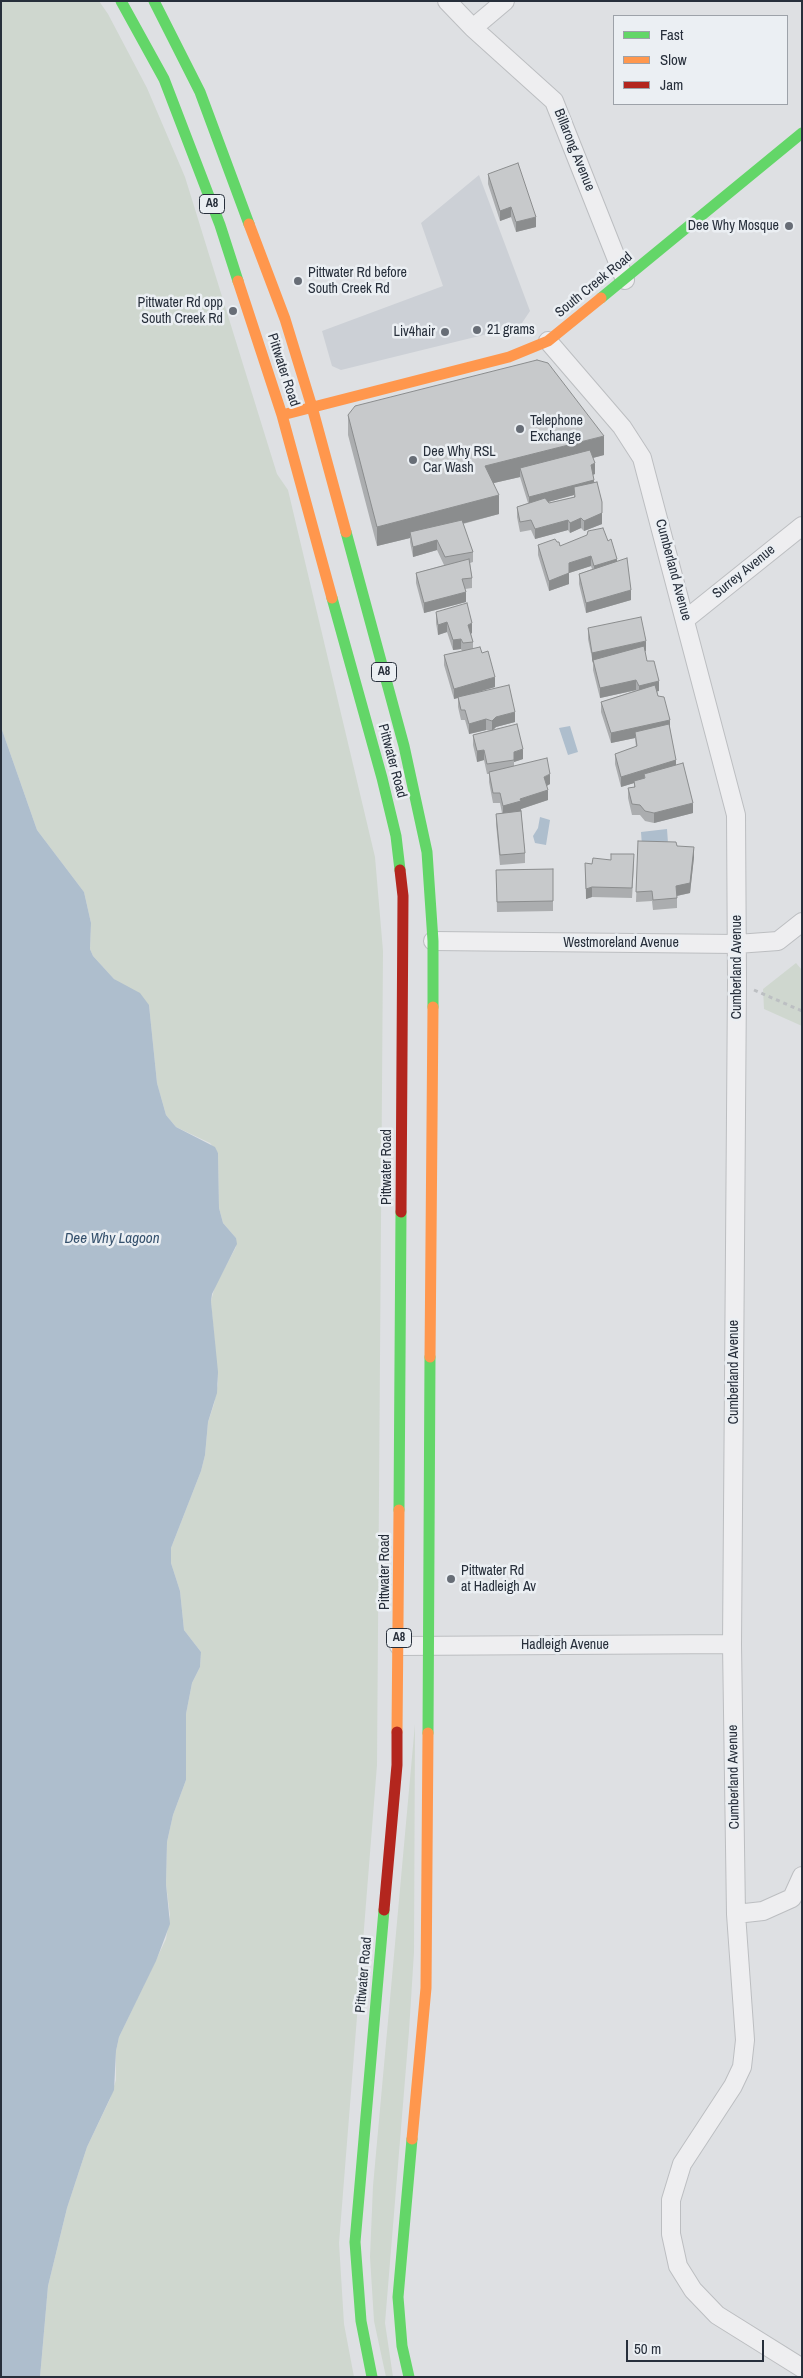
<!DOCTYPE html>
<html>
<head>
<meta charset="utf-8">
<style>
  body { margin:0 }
  #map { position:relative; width:803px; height:2378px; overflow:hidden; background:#dee0e3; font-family:"Archivo Narrow",sans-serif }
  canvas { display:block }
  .frame { position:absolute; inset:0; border:2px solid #272f3b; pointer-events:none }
  .legend { position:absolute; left:613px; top:15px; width:175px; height:90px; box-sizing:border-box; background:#ebeff3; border:1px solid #9da2a9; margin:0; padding:6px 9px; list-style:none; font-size:15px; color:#272f3b }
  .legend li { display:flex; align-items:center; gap:10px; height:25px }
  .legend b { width:25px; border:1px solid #9da2a9 }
  .scale { position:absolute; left:626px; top:2340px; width:138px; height:22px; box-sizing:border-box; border:2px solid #272f3b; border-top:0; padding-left:6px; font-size:15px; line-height:18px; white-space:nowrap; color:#272f3b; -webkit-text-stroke:4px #ebeff3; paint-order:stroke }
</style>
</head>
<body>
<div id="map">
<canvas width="803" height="2378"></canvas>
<div class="frame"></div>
<ul class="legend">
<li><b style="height:6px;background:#63d668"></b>Fast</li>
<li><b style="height:6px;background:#ff974d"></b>Slow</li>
<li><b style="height:6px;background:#b3261e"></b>Jam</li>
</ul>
<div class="scale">50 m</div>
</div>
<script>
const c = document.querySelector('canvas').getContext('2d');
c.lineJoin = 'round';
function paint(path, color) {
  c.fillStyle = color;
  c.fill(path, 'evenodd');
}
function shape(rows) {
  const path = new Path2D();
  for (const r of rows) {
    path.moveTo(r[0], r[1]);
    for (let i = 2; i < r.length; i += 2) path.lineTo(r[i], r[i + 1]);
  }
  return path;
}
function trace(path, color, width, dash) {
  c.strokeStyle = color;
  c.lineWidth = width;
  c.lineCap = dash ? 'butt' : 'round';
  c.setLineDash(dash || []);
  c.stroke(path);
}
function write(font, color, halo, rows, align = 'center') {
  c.font = font + ' "Archivo Narrow",sans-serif';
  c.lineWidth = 5;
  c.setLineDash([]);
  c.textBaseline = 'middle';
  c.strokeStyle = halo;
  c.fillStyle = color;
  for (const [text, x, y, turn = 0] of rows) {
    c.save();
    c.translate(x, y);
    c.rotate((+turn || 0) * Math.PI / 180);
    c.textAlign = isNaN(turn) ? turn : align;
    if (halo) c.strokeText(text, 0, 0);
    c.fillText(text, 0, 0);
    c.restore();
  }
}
const built = shape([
  [479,175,530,311,520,326,341,370,332,366,322,331,443,286,421,223]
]);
const green = shape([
  [1,1,99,1,108,14,147,88,185,177,277,474,288,490,375,857,383,951,377,1765,339,2243,344,2324,354,2377,40,2377,48,2286,67,2208,87,2147,110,2099,116,2080,116,2051,119,2037,166,1939,170,1915,166,1884,167,1842,173,1815,186,1780,186,1714,192,1683,200,1667,201,1652,184,1630,180,1591,171,1563,171,1548,201,1471,205,1455,208,1422,214,1404,218,1383,211,1301,215,1286,236,1247,236,1238,223,1223,219,1208,218,1153,210,1143,176,1127,166,1115,157,1083,149,1005,114,979,93,956,90,949,91,923,84,892,37,830,1,727],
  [796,963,802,970,802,1026,764,1009,763,989],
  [415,1724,414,1952,409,2031,385,2323,393,2377,386,2377,374,2321,370,2257,373,2186]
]);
const water = shape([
  [570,726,578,752,568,755,559,728],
  [1,727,37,830,84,892,91,923,90,949,93,956,114,979,140,993,149,1005,157,1083,166,1115,176,1127,215,1147,218,1153,219,1208,223,1223,236,1238,237,1244,212,1294,211,1301,218,1372,217,1393,208,1422,205,1455,201,1471,171,1548,171,1563,180,1591,184,1630,201,1652,200,1667,192,1683,186,1714,186,1780,173,1815,167,1842,166,1884,170,1924,156,1961,119,2037,116,2051,114,2090,87,2147,67,2208,48,2286,40,2377,1,2377],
  [540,817,550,820,546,845,535,843,533,836,538,828],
  [667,829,668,843,642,846,641,832]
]);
const path = shape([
  [754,990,802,1011]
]);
const street = shape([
  [447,1,473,28,554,101,625,280],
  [473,28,505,1],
  [548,341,622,427,642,458,736,815,737,982,732,1644,736,1914,745,2040,742,2067,733,2086,682,2164,671,2200,671,2234,678,2266,693,2290,717,2315,802,2368],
  [686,619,802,526],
  [433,941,737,944,778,941,802,922],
  [399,1646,732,1644],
  [736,1914,763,1911,792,1898,802,1876]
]);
const fast = shape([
  [121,1,164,79,220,225,238,281],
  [154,1,200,92,249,224],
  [601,298,802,133],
  [346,532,404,746,427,852,433,941,433,1007],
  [332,598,382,778,396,836,400,870],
  [399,1510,401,1212],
  [428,1733,430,1357],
  [372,2377,361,2321,355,2242,384,1910],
  [409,2377,402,2346,398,2297,412,2139]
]);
const slow = shape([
  [249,224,285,319,312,407,346,532],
  [238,281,282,415,332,598],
  [282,415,509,357,548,341,601,298],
  [430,1357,433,1007],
  [397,1732,399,1510],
  [412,2139,426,1988,428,1733]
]);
const jam = shape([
  [400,870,403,896,401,1212],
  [384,1910,397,1765,397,1732]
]);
const wall = shape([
  [488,174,536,227,516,232,511,217,500,221,488,184],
  [348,415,604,455,593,458,595,474,593,475,602,524,584,531,581,528,570,533,568,530,535,539,531,530,520,532,517,517,517,507,528,503,520,477,494,483,499,514,463,524,473,552,473,562,470,563,472,578,472,588,465,589,466,602,424,613,416,583,416,573,444,565,437,550,413,557,410,542,410,538,377,546,348,435],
  [574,495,574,497,549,503,548,502],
  [608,541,617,561,631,600,586,613,579,584,579,574,592,569,591,566,569,573,569,584,549,591,538,555,538,545,560,546],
  [436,612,472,633,471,634,473,642,473,648,495,687,482,691,515,722,496,727,493,730,523,759,514,762,514,766,550,784,547,786,548,800,521,809,525,853,525,863,500,865,496,824,496,814,502,813,500,803,493,803,489,782,489,774,487,774,484,760,477,762,473,745,473,735,490,730,486,730,469,734,465,720,461,720,458,707,458,698,454,699,444,665,444,655,462,651,461,649,453,650,447,632,438,635,436,623],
  [588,628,646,651,645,651,647,661,659,691,657,691,658,696,670,728,676,765,693,813,654,823,645,821,640,815,632,815,628,798,628,788,634,787,634,783,621,787,615,764,615,754,636,747,635,738,611,743,601,712,601,702,637,690,600,698,593,670,593,663,588,639],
  [638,841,677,846,694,857,690,893,677,896,677,908,653,910,652,901,636,902],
  [585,863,592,864,634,864,632,898,592,897,586,899],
  [553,869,553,911,497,912,496,870]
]);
const shadedWall = shape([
  [511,207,511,217,500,221,500,211],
  [536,217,536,227,516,232,516,222],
  [604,436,604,455,523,476,520,468,520,477,485,485,485,466],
  [595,463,595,474,591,475,591,465],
  [594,480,594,490,574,487,574,495,529,507,529,497],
  [499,495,499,514,411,537,410,532,410,538,377,546,377,527],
  [602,502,602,524,584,531,584,521],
  [581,518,581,528,570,533,570,523],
  [568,520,568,530,535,539,535,529],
  [437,540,437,550,413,557,413,547],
  [591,556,591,566,569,573,569,563],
  [617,559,617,569,594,577,594,566],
  [569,573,569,584,549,591,549,581],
  [631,590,631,600,586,613,586,603],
  [466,592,466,602,424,613,424,603],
  [447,622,447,632,438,635,438,625],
  [472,623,472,633,468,635,468,625],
  [461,639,461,649,453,650,453,640],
  [646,641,646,651,594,663,593,660,592,663,592,653],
  [495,677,495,687,454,699,454,689],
  [636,680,636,690,600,698,600,688],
  [659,681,659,691,639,696,639,686],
  [515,712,515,722,496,727,492,731,492,721,496,717],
  [486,719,486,730,469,734,469,724],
  [670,720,670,730,635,732,635,738,611,743,611,733],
  [523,749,523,759,514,762,514,770,514,752],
  [484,750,484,760,477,762,477,751],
  [676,760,676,770,644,774,644,780,621,787,621,777],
  [550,774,550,784,544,787,544,777],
  [548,790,548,800,521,809,521,811,503,816,503,806,520,799],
  [693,803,693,813,654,823,654,813],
  [694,847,694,857,690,893,676,896,676,886],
  [592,887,592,897,586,899,586,889]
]);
const building = shape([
  [518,163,536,217,516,222,511,207,500,211,488,174,518,163],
  [537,360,548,363,604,436,485,466,499,495,377,527,348,415,355,406,537,360],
  [590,450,595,463,591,465,594,480,529,497,520,468,590,450],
  [597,482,602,502,602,513,584,521,581,518,570,523,568,520,535,529,531,520,520,522,517,507,545,498,549,503,575,497,574,487,597,482],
  [462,520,473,552,445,557,437,540,413,547,410,532,462,520],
  [603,528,608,541,611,539,617,559,594,566,591,556,569,563,569,573,549,581,538,545,555,539,557,542,559,542,560,546,587,535,588,531,603,528],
  [627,558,631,590,586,603,579,574,627,558],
  [469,559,472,578,462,579,466,592,424,603,416,573,469,559],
  [467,603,472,623,468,625,473,642,463,643,461,639,453,640,447,622,438,625,436,612,467,603],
  [641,617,646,641,592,653,588,628,641,617],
  [644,646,647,661,654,661,659,681,639,686,636,680,600,688,593,660,644,646],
  [480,647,482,653,488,651,495,677,454,689,444,655,480,647],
  [509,685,515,712,496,717,492,721,486,719,469,724,465,710,461,710,458,697,509,685],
  [655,685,658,696,664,697,670,720,611,733,601,702,655,685],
  [517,724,523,749,514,752,514,760,487,764,484,750,477,751,473,735,517,724],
  [669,724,676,760,621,777,615,754,637,746,635,732,669,724],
  [547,758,550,774,544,777,548,790,520,799,521,801,503,806,500,793,493,793,489,772,547,758],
  [683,763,693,803,654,813,645,811,640,805,632,804,628,788,635,787,634,781,645,778,644,774,683,763],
  [521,811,525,853,500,855,496,814,521,811],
  [638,841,676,842,677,846,694,847,690,883,676,886,677,898,653,900,652,891,636,892,638,841],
  [611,854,634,854,632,888,592,887,586,889,585,863,592,864,593,858,611,860,611,854],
  [553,869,553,901,497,902,496,870,553,869]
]);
const markers = [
  [789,226,5,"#676d76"],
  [298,281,5,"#676d76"],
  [233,311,5,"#676d76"],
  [477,330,5,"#676d76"],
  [445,332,5,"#676d76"],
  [520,429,5,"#676d76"],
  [413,460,5,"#676d76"],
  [451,1579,5,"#676d76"]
];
const shields = [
  [212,204,25],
  [384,672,25],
  [399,1638,25]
];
const shieldNames = [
  ["A8",212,204],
  ["A8",384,672],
  ["A8",399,1638]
];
const streetNames = [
  ["Billarong Avenue",574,150,68],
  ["South Creek Road",594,285,-39],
  ["Pittwater Road",283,370,72],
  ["Cumberland Avenue",673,570,75],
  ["Surrey Avenue",744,572,-39],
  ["Pittwater Road",392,761,75],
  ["Westmoreland Avenue",621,943],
  ["Cumberland Avenue",737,967,-90],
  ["Pittwater Road",387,1167,-90],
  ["Cumberland Avenue",734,1372,-90],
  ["Pittwater Road",385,1572,-90],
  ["Hadleigh Avenue",565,1645],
  ["Cumberland Avenue",734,1777,-91],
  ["Pittwater Road",364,1975,-85]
];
const poiNames = [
  ["Dee Why Mosque",779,226,"right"],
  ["Pittwater Rd before",308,273],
  ["South Creek Rd",308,289],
  ["Pittwater Rd opp",223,303,"right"],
  ["South Creek Rd",223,319,"right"],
  ["21 grams",487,330],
  ["Liv4hair",435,332,"right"],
  ["Telephone",530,421],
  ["Exchange",530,437],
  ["Dee Why RSL",423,452],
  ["Car Wash",423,468],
  ["Pittwater Rd",461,1571],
  ["at Hadleigh Av",461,1587]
];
const waterNames = [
  ["Dee Why Lagoon",112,1239]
];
paint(built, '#ccd0d6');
paint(green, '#cfd7cf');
paint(water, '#aebecd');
trace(street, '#bcbec1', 20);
trace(path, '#bcbfc2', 3, [4, 4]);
trace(street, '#eeeef0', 18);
trace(fast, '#63d668', 11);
trace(slow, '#ff974d', 11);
trace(jam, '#b3261e', 11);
paint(wall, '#abadaf');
paint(shadedWall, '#8b8d8e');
paint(building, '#c7c9cb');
trace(building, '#8b8d8e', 1);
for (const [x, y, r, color] of markers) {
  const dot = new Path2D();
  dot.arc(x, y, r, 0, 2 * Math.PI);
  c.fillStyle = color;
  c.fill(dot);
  trace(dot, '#ebeff3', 2);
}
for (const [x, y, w] of shields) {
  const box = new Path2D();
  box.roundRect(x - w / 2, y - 9.5, w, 19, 4);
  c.fillStyle = '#ebeff3';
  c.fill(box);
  trace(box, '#272f3b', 1);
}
write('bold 12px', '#272f3b', null, shieldNames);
write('14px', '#272f3b', '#ebeff3', streetNames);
write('14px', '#272f3b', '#ebeff3', poiNames, 'left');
write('italic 15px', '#34506c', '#ebeff3', waterNames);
</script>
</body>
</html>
